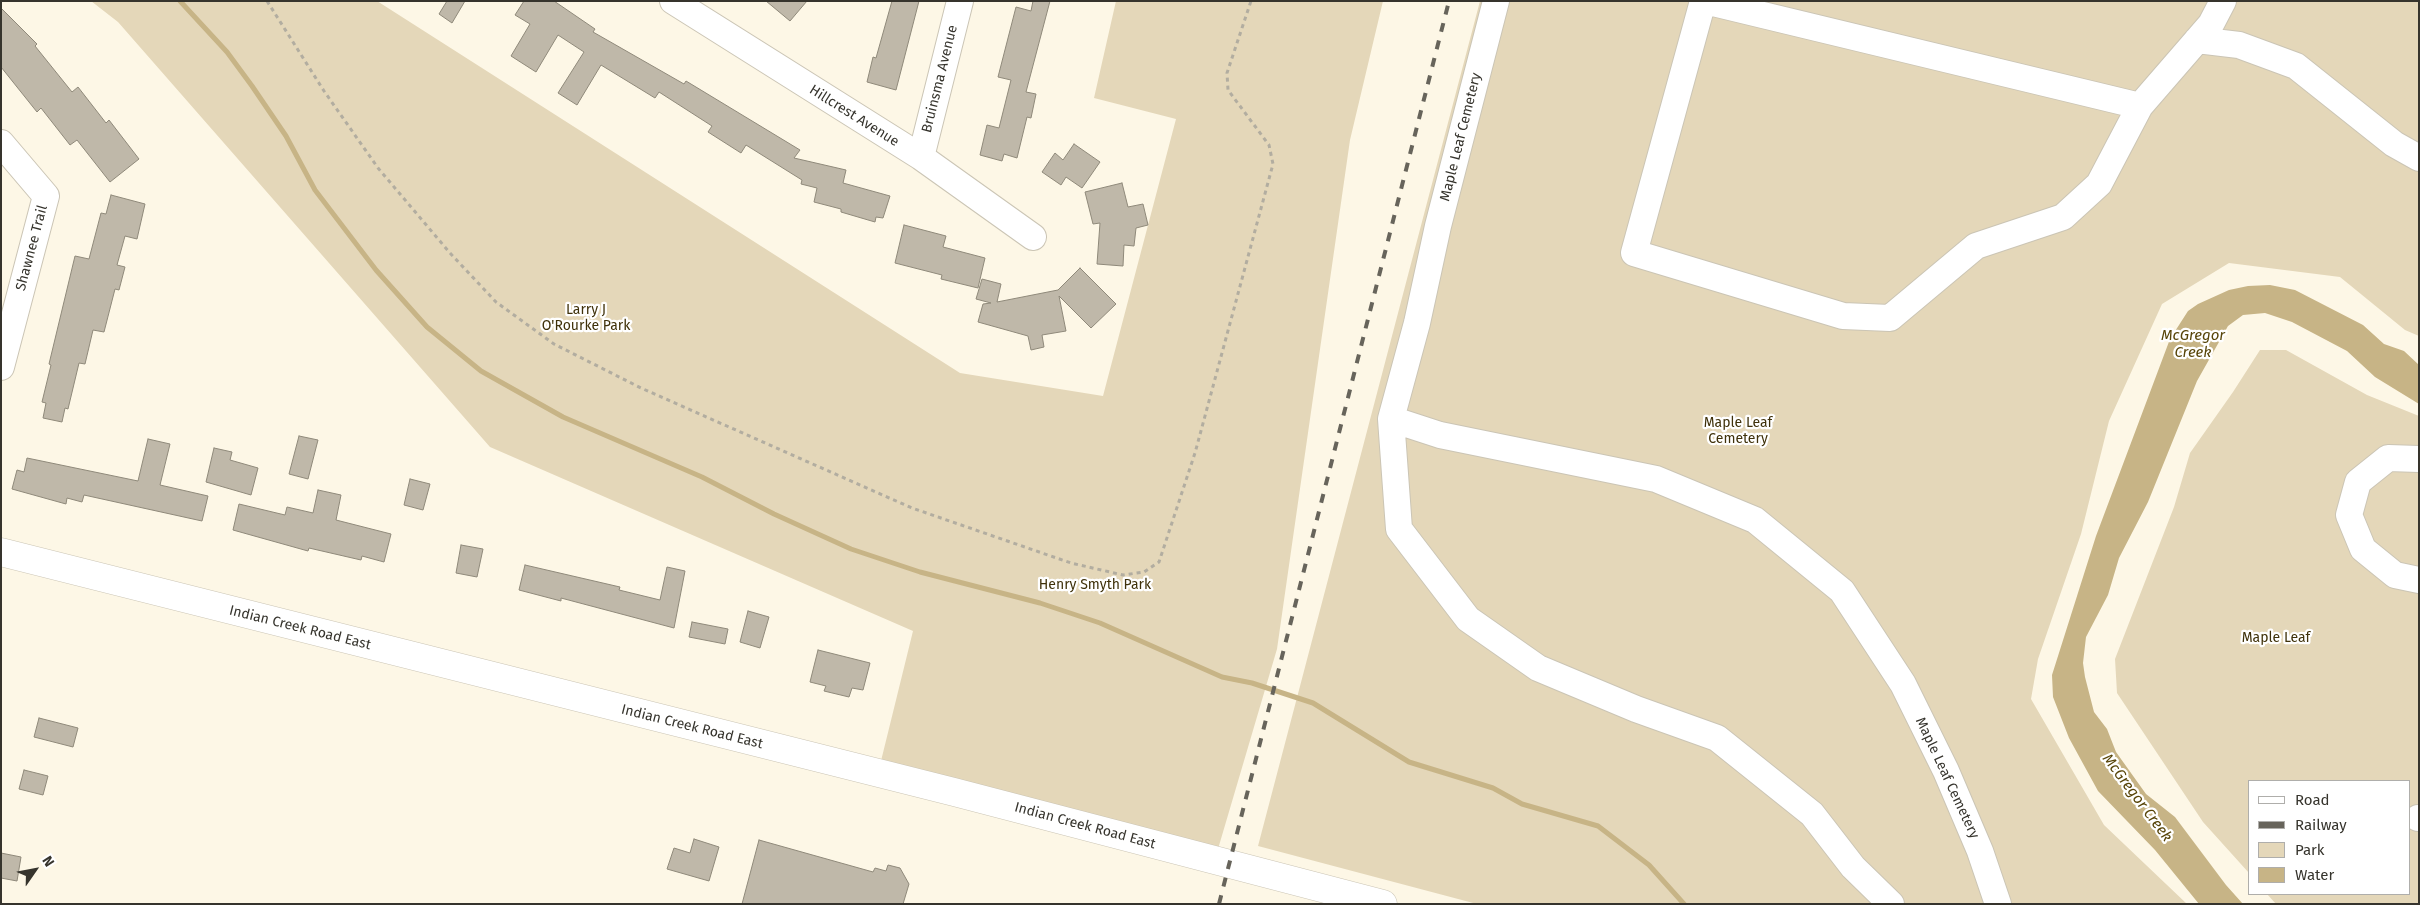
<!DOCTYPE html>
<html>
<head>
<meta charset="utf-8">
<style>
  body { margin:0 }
  #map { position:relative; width:2420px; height:905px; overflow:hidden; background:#fdf7e6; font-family:"Fira Sans",sans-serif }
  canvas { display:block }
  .frame { position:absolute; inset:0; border:2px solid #36342d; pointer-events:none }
  .legend { position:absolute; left:2248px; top:780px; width:162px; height:115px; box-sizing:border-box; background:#fff; border:1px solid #afaeab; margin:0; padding:6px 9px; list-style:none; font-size:15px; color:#36342d }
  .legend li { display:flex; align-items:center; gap:10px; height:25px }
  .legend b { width:25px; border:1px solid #afaeab }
  .north { position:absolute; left:10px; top:845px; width:50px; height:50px; -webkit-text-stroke:4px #fff; paint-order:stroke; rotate:57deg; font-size:14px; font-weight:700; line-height:20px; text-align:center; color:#36342d }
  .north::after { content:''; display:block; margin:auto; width:18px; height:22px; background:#36342d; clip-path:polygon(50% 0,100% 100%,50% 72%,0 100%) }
</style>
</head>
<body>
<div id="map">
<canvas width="2420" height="905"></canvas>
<div class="frame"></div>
<ul class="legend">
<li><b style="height:6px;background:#fff"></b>Road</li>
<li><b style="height:6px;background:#67645b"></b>Railway</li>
<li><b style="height:14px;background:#e4d7b9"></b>Park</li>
<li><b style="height:14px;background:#c7b486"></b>Water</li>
</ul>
<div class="north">N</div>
</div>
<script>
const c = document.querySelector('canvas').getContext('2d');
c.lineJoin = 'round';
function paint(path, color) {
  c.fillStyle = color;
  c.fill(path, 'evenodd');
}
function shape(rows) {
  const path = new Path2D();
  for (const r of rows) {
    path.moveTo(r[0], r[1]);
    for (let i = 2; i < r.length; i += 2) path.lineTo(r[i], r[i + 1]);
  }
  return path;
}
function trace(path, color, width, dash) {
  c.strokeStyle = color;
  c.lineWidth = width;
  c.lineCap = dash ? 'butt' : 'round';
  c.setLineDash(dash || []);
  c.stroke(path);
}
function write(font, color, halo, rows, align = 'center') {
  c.font = font + ' "Fira Sans",sans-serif';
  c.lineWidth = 4.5;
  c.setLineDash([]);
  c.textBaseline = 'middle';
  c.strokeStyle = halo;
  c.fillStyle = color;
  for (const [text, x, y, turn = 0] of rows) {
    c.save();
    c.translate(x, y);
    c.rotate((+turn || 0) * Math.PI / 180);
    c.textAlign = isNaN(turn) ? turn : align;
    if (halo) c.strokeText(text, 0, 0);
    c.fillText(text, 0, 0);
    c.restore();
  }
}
const green = shape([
  [91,1,377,1,960,373,1103,396,1176,119,1094,98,1116,1,1383,1,1350,140,1277,649,1218,849,880,765,913,631,490,447,118,22],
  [1480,1,2419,1,2419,336,2405,330,2340,277,2229,263,2162,304,2109,421,2081,534,2038,659,2031,699,2104,825,2187,904,1477,904,1258,846],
  [2260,350,2286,350,2367,395,2419,416,2419,904,2276,904,2267,894,2409,894,2409,781,2249,781,2249,873,2203,822,2117,693,2115,659,2174,507,2190,453,2233,392]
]);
const water = shape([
  [2270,285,2295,290,2363,325,2384,344,2404,351,2419,365,2419,404,2375,377,2347,351,2292,322,2265,313,2243,315,2228,326,2197,381,2148,502,2119,558,2108,595,2086,637,2083,663,2085,677,2094,712,2107,729,2116,752,2146,794,2175,817,2226,885,2243,904,2199,904,2155,850,2098,791,2069,738,2053,697,2052,675,2096,536,2170,339,2188,311,2198,304,2229,290,2248,286]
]);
const stream = shape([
  [180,1,227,52,252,86,286,136,315,190,376,270,427,327,481,371,563,417,702,477,774,514,851,549,920,572,1040,603,1100,623,1222,677,1252,683,1313,703,1409,762,1493,788,1522,804,1598,826,1649,865,1684,904]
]);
const building = shape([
  [447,1,465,1,452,23,439,14,447,1],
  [524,1,554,1,595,29,593,32,684,84,686,81,800,150,794,158,846,170,843,183,890,196,883,218,876,217,875,222,841,212,841,209,814,202,817,188,801,184,802,180,746,145,741,153,708,132,712,126,659,92,655,98,601,65,577,105,558,93,584,52,558,35,536,72,511,56,530,24,515,15,524,1],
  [766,1,807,1,790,21,766,1],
  [892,1,919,1,896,90,867,82,873,57,876,58,892,1],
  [1033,1,1050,1,1026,92,1036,94,1031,118,1027,117,1017,158,1004,154,1002,161,980,155,987,125,999,128,1011,80,998,77,1016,7,1031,11,1033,1],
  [1,8,37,44,35,46,72,92,78,87,106,123,109,120,139,159,110,182,77,140,70,145,41,108,37,112,1,67,1,8],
  [1074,144,1100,162,1082,188,1066,177,1061,185,1042,172,1055,153,1063,160,1074,144],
  [1122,183,1128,207,1143,204,1148,225,1136,228,1134,246,1124,245,1123,266,1097,264,1100,223,1093,224,1085,192,1122,183],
  [111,195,145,204,137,239,125,236,117,265,125,267,119,290,115,289,104,332,93,330,85,364,79,363,68,409,65,408,62,422,43,418,46,403,42,402,51,365,49,364,75,256,89,259,101,213,106,214,111,195],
  [904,225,946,236,943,247,985,258,978,288,941,279,942,275,895,263,904,225],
  [1080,268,1116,304,1091,328,1059,296,1066,331,1042,335,1044,347,1031,350,1028,336,978,322,983,304,991,303,976,299,982,279,1001,284,997,302,1058,290,1080,268],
  [299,436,318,440,308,479,289,474,299,436],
  [148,439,170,444,160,485,208,496,202,521,84,495,82,502,67,498,66,504,12,489,17,470,24,472,27,458,138,481,148,439],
  [214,448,232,452,230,460,258,468,251,495,206,482,214,448],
  [410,479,430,484,423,510,404,505,410,479],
  [318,490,341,495,336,520,391,534,384,562,362,556,361,560,309,548,308,551,233,530,239,504,285,515,287,507,313,513,318,490],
  [461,545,483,549,477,577,456,573,461,545],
  [525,565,620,587,619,590,660,600,667,567,685,571,674,628,561,598,561,601,519,590,525,565],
  [748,611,769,617,760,648,740,642,748,611],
  [692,622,728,629,725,644,689,637,692,622],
  [818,650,870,663,863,690,852,688,849,697,824,691,826,686,810,682,818,650],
  [39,718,78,728,73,747,34,737,39,718],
  [24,770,48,776,43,795,19,789,24,770],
  [694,839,719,847,709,881,667,869,674,848,690,853,694,839],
  [759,840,873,872,875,868,886,871,888,865,900,868,909,884,903,904,742,904,759,840],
  [1,853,21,857,17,881,1,878,1,853]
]);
const path = shape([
  [267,1,324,91,378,168,450,253,496,302,554,344,641,388,912,508,1071,563,1123,575,1144,572,1159,562,1195,453,1273,164,1269,145,1228,90,1227,73,1251,1]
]);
const minor = shape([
  [673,1,921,157,1033,237],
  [1496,1,1438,226,1417,323,1391,419,1399,529,1468,619,1538,668,1636,709,1717,738,1812,814,1853,867,1891,904],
  [1703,1,1634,253,1843,316,1890,318,1976,246,2063,217,2099,184,2140,106,2211,24,2223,1],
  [1705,1,2140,106],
  [2197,40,2239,45,2296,66,2394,144,2419,158],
  [1,143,46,196,1,367],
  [921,157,960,1],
  [1391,419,1440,435,1656,479,1755,520,1842,591,1903,684,1946,771,1980,851,1998,904],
  [2419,459,2388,458,2358,482,2349,515,2363,549,2395,575,2419,580],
  [2418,818,2419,818]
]);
const major = shape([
  [1,552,954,792,1383,904]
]);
const rail = shape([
  [1219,904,1449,1]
]);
const streetNames = [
  ["Bruinsma Avenue",940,79,-76],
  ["Hillcrest Avenue",854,116,32],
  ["Maple Leaf Cemetery",1461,137,-76],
  ["Shawnee Trail",32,248,-75],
  ["Indian Creek Road East",300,628,14],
  ["Indian Creek Road East",692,727,14],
  ["Maple Leaf Cemetery",1947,778,65],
  ["Indian Creek Road East",1085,826,15]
];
const parkNames = [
  ["Larry J",586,310],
  ["O'Rourke Park",586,326],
  ["Maple Leaf",1738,423],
  ["Cemetery",1738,439],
  ["Henry Smyth Park",1095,585],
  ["Maple Leaf",2276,638]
];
const waterNames = [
  ["McGregor",2193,336],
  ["Creek",2193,353],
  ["McGregor Creek",2137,798,53]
];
paint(green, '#e4d7b9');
paint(water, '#c7b486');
trace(stream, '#c7b486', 5);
paint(building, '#bfb8a9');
trace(building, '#8f897a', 1);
trace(minor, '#cbc5b5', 28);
trace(major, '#cbc5b5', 29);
trace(path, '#b2ada0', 3, [4, 4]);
trace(minor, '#fff', 26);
trace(major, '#fff', 28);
trace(rail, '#67645b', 4, [9, 9]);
write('14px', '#36342d', '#fff', streetNames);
write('14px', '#3f310a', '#fff', parkNames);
write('italic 15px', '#574408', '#fff', waterNames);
</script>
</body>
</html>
